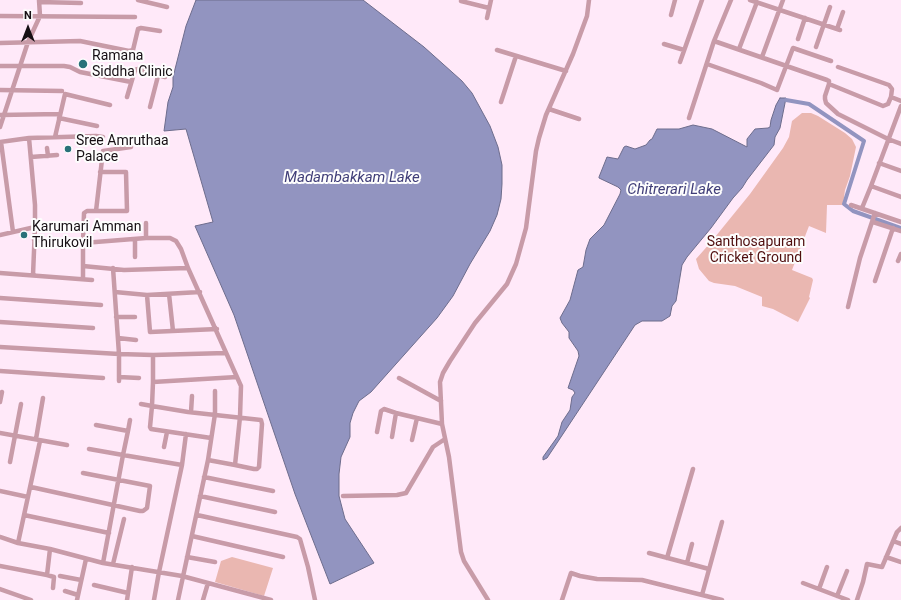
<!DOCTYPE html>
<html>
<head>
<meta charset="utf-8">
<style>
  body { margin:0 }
  #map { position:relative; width:901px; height:600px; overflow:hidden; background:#ffe9f9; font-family:Roboto,sans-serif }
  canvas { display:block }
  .north { position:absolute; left:8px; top:8px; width:40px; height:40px; -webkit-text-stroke:3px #fdfdfd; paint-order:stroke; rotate:0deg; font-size:11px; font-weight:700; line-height:16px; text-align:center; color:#160f14 }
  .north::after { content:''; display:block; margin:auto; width:14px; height:18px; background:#160f14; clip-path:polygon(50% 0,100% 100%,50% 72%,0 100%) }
</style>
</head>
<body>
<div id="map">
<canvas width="901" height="600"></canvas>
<div class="north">N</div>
</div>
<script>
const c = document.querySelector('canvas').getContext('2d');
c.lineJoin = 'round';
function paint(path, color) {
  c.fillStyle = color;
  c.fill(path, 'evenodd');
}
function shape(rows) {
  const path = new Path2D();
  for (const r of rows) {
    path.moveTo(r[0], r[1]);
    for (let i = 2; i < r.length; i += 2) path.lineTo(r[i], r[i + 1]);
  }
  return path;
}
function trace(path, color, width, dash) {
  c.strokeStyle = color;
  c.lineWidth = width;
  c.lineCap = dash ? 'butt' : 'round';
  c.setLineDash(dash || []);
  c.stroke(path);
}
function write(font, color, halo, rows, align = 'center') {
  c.font = font + ' Roboto,sans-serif';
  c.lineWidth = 4;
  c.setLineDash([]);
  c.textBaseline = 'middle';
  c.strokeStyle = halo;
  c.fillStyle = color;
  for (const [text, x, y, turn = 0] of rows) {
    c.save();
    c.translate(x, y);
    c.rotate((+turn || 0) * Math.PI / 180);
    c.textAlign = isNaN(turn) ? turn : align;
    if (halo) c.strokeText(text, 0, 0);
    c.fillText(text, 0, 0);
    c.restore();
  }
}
const green = shape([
  [802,113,811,113,818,116,845,133,852,139,856,147,850,176,845,190,843,205,827,205,826,233,809,226,792,270,812,278,813,280,809,297,810,298,798,322,773,309,762,306,762,297,735,286,714,283,709,281,699,269,696,259,711,242,750,194,783,148,789,137,792,121],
  [232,557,273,568,264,596,215,582,221,561]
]);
const water = shape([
  [196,0,363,0,424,47,462,81,472,93,490,126,498,147,502,165,502,184,501,199,497,215,490,231,470,264,453,296,437,318,371,392,359,401,353,413,350,423,350,437,341,457,339,474,339,496,345,519,374,563,330,584,295,494,234,315,195,226,213,222,186,129,164,131,168,102,173,87,173,77,186,26,196,0],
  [780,98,786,98,780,128,775,137,774,145,747,180,742,188,733,198,711,228,687,257,682,265,676,301,672,306,670,316,662,321,642,321,635,325,557,443,547,458,543,460,543,457,558,436,562,422,570,410,572,397,575,393,573,390,568,388,579,356,578,351,569,338,569,332,562,323,560,318,570,300,578,270,583,267,586,250,590,239,604,225,620,194,621,190,618,187,599,178,599,177,607,157,618,159,624,147,626,146,635,149,646,145,650,140,652,139,657,129,679,129,693,125,712,129,747,147,747,139,755,129,768,128,770,127,771,120,776,105,780,98]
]);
const canal = shape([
  [786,100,809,104,864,141,844,204,853,211,901,228]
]);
const minor = shape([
  [138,0,167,7],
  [750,0,840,30],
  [461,1,489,8],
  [39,2,81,3],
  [671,15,675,0],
  [0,16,135,17],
  [487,18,491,0],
  [837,29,843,12],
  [798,39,805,18],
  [714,41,731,0],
  [0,43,80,41,129,51,133,50,138,29,141,28,160,31],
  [664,44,684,50],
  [816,47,830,7],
  [739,49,757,2],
  [497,50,566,71],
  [762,57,783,0],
  [680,62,702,0],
  [707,64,761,83,777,90,793,48,831,61],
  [0,66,64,66,70,67,80,72,131,82],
  [838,67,889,85,892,89,891,97],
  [829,84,825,96,825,99,826,103,838,114,888,139,901,144],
  [0,90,62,91],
  [127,97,135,70,138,69,165,77],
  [501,102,516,56],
  [901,106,871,186,901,197],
  [150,107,158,76],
  [549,109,579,119],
  [0,115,60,114],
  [59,118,97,126],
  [689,118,714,41,827,80,829,81,829,84,883,106,888,104,891,97,901,101],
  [0,127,28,42,40,16,39,0],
  [55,137,65,94,110,105],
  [29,138,35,205,35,227],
  [0,142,29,138,96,136,103,137],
  [1,142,13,232],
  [47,148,48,156],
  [31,157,57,155],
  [879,163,901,171],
  [100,172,126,172,127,211,87,211,84,213,83,243,146,238,170,238,176,241,181,249,188,268],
  [851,205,901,222],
  [862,208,871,186],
  [96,211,103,151,131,147],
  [873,222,901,231],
  [146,223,146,238],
  [0,235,35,227,33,275],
  [34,240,83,243,83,279],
  [135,257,135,239],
  [898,261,901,254],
  [83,266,124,270,188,268,241,386,240,417,235,465,208,460],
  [113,268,119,354,119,381],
  [0,273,92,280],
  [875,281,893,228],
  [115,292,147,295,200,292],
  [169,294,173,331],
  [147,295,150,332,217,329],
  [0,298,101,305],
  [848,307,860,258,875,213],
  [116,317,135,317],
  [0,322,93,328],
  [118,338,136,340],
  [0,347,119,354,153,355,226,353],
  [153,355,153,382],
  [0,371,103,378],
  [119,377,139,378],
  [399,378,441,401],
  [0,402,2,392],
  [141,404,152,406,150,427,151,429,211,438],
  [191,412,192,396],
  [96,425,128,431,123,455,182,465,159,572,154,600],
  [128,431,130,420],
  [377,432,381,411,384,409,396,413,442,424],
  [0,433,67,445],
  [392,437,396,413],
  [36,439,43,398],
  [412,440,417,418],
  [164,447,167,432],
  [89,449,123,455,103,563],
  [10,462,21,404],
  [182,465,186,434],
  [235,465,254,469,257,469,259,467,262,424,261,420,188,412,152,406,153,382,237,377],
  [204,477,273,491],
  [31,487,140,511,143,511,147,508,150,486,83,473],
  [0,491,28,497],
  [200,496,275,512],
  [343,496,397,495,406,493,433,447,445,439],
  [24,515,109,533],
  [197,515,297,537,300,539,308,567,315,600],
  [192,536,283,557],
  [0,537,18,543,50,549,103,563,182,576,271,600],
  [893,541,901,544],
  [18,543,40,441],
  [649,553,709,569],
  [187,557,215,562],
  [886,557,901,562],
  [667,558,693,469],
  [687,563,692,544],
  [113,564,124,519],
  [0,566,47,575,50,549],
  [47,575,54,577,53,588],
  [60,576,81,580],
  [803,583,848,600],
  [94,585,128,593],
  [0,589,31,600],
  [819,589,827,567],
  [65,591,78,595],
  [702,595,722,522],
  [837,596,847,571],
  [77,600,86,559],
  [127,600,132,567],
  [178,600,208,460,215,414,215,391],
  [203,600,208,583],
  [488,600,464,561,461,552,449,457,442,424,440,382,443,373,450,361,475,323,507,284,516,264,526,228,536,151,539,138,546,115,573,54,587,16,589,0],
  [562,600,571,573,580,576,597,579,642,580,722,600],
  [857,600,863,582,867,564,882,567,897,532,901,528]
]);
const markers = [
  [83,64,5,"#287179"],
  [68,149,4,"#287179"],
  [24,235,4,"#287179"]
];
const poiNames = [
  ["Ramana",92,56],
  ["Siddha Clinic",92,72],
  ["Sree Amruthaa",76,141],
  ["Palace",76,157],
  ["Karumari Amman",32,227],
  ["Thirukovil",32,243]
];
const parkNames = [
  ["Santhosapuram",756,242],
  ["Cricket Ground",756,258]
];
const waterNames = [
  ["Madambakkam Lake",352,178],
  ["Chitrerari Lake",674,190]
];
paint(green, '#eab7b1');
paint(water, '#9294c0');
trace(water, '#6d6c8c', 1);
trace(canal, '#9294c0', 4);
trace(minor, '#c89ba8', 4.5);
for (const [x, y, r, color] of markers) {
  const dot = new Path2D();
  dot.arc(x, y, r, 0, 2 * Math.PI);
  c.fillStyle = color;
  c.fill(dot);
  trace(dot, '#fdfdfd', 1.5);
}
write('14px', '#160f14', '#fdfdfd', poiNames, 'left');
write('14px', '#4f0e0e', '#fdfdfd', parkNames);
write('italic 15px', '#403e78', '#fdfdfd', waterNames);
</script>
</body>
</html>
